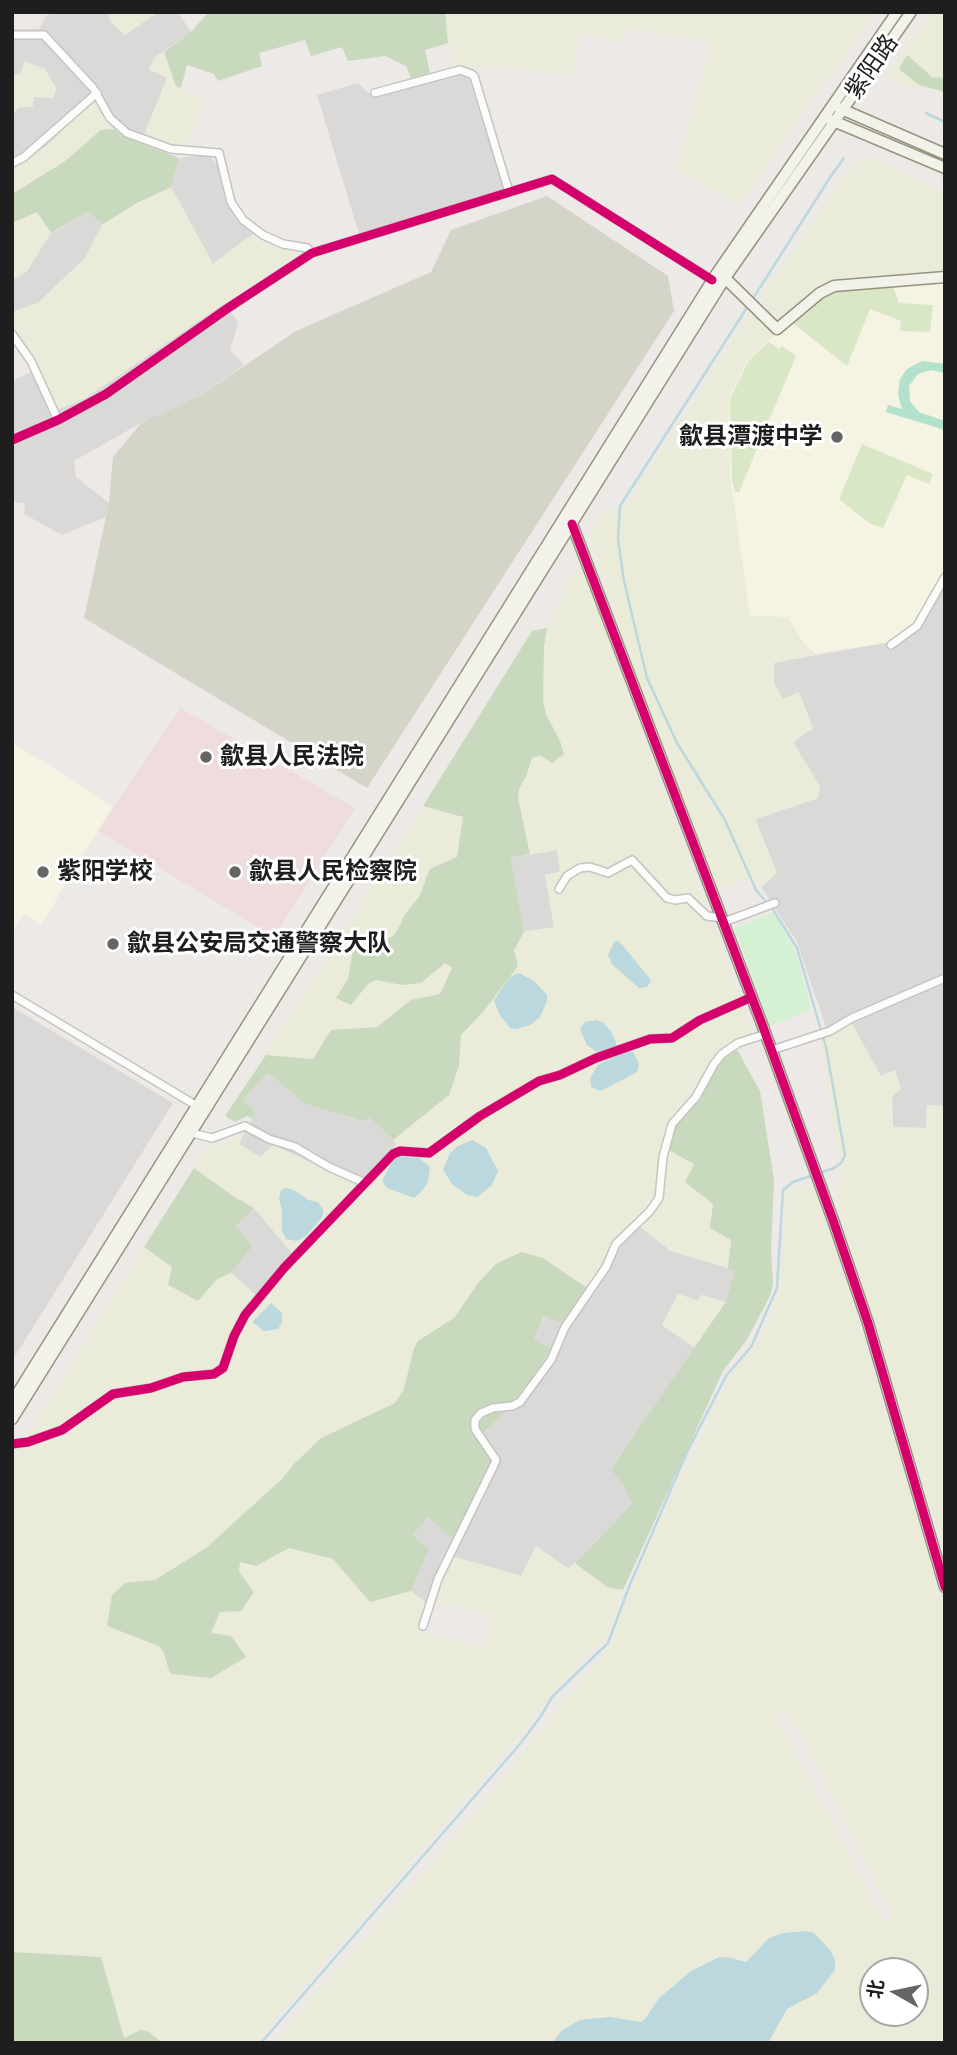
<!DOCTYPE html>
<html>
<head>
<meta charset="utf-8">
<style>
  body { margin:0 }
  #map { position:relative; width:957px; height:2055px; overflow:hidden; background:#ece9e6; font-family:Raleway,"Noto Sans SC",sans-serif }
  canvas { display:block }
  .frame { position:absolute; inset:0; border:14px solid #1e1e1e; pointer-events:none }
  .north { position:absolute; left:859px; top:1957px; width:70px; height:70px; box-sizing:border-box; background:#fff; border:2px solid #a5a5a5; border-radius:50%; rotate:279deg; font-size:19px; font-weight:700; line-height:28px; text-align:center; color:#1e1e1e }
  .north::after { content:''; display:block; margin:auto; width:24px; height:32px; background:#666564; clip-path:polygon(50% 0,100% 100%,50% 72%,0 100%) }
</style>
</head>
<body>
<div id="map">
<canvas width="957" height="2055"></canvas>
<div class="frame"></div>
<div class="north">北</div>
</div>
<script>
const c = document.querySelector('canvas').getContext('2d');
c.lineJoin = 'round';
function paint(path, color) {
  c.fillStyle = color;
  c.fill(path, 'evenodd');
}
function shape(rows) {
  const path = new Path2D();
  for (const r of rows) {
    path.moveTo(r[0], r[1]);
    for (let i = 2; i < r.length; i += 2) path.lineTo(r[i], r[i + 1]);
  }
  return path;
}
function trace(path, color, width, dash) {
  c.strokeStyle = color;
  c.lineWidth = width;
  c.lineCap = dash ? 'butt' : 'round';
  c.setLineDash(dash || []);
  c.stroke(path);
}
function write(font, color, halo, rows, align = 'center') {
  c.font = font + ' Raleway,"Noto Sans SC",sans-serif';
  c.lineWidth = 6;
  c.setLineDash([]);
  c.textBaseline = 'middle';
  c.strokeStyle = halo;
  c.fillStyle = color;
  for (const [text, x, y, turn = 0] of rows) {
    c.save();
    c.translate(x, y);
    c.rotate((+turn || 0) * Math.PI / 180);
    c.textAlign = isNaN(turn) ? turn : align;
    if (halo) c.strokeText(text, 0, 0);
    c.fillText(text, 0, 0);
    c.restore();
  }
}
const residential = shape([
  [57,12,108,12,111,22,125,35,158,12,178,12,191,32,155,57,149,69,167,78,141,143,122,136,95,99,49,144,21,163,12,167,12,115,18,108,25,62,20,75,12,74,12,29,39,29,46,16],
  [456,74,469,78,504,191,359,234,317,95,358,83,373,97],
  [208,154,220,168,224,196,236,220,253,234,213,264,171,187,179,158],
  [87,212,103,224,84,259,38,303,12,312,12,280,27,271,49,235],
  [225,303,238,323,230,350,244,365,203,394,141,423,74,461,76,477,109,503,106,517,62,535,24,514,25,503,12,502,12,381,39,368,56,410,84,399],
  [945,570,945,1106,927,1105,926,1128,893,1127,892,1097,895,1071,881,1076,852,1024,829,1036,797,942,761,887,777,873,755,819,818,798,793,742,813,728,799,692,783,699,774,683,773,663,890,642,916,623],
  [557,850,561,872,545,875,554,927,524,932,511,858],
  [12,1007,173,1103,12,1361],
  [268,1073,305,1104,362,1121,370,1118,397,1144,357,1184,273,1145,261,1157,238,1144,256,1113,243,1099],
  [254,1208,292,1253,257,1296,231,1273,253,1246,234,1226],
  [634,1222,671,1251,736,1270,725,1302,701,1295,699,1301,678,1294,662,1325,695,1348,611,1468,624,1487,632,1504,569,1569,536,1546,522,1576,452,1556,428,1604,411,1591,429,1549,413,1535,428,1516,453,1537,477,1439,521,1397,551,1350,534,1339,545,1316,563,1324,605,1262,613,1240]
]);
const commercial = shape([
  [180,708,355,808,274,937,98,831]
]);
const education = shape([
  [945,281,945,570,916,623,890,642,815,654,804,644,787,617,750,616,730,477,729,398,748,359,822,294,839,288],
  [12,742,113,806,41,925,24,914,12,932]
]);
const construction = shape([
  [547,196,668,276,674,311,367,788,84,618,109,503,113,457,141,423,203,394,296,331,431,272,451,230]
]);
const farmland = shape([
  [108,12,158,12,125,35,111,22],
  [445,12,875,12,738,206,675,168,678,163,711,44,627,27,622,43,580,34,572,76,492,67,453,68],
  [934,12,945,12,945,78,932,77,899,69,919,85,915,91,886,76],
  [164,52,176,86,206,99,185,149,144,135,167,78,149,69,155,58],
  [24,61,45,69,56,88,54,98,34,97,33,106,18,108,12,115,12,74,20,75],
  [95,98,115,129,101,130,64,162,12,194,12,167,21,163,49,144],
  [868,156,945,192,945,270,835,282,813,293,778,317,759,297,850,171],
  [171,187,213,264,253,234,270,244,298,253,84,399,56,410,39,368,12,326,12,312,38,303,84,259,103,224,137,203],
  [37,211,51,233,27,271,12,280,12,223],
  [751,311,774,336,748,359,729,398,730,477,750,616,788,617,804,644,815,654,774,663,774,683,783,699,798,692,813,728,793,742,820,786,818,798,755,819,777,873,761,887,756,877,716,889,625,646,590,537,604,510,626,505],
  [579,560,752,1031,721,1048,704,1072,698,1085,670,1117,666,1125,654,1201,648,1210,613,1240,605,1262,587,1288,543,1258,473,1290,454,1318,414,1348,404,1389,395,1403,293,1465,283,1478,207,1548,155,1580,129,1582,152,1642,164,1653,169,1671,211,1633,239,1572,240,1562,256,1566,289,1548,333,1559,370,1602,411,1591,428,1604,420,1632,484,1647,493,1615,434,1602,452,1556,521,1576,536,1546,568,1569,574,1563,607,1587,623,1590,608,1637,585,1656,545,1701,518,1738,254,2043,162,2043,149,2032,141,2030,124,2038,101,1957,12,1952,12,1461,144,1247,172,1267,217,1279,231,1273,257,1296,292,1253,254,1208,233,1196,194,1168,205,1148,243,1135,239,1145,261,1157,272,1145,357,1184,397,1144,393,1140,449,1095,459,1066,461,1035,484,1011,517,967,514,950,524,932,554,927,545,875,560,872,557,850,530,854,518,794,532,757,541,756,548,760,551,726,543,701,544,646,547,628],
  [423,806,463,817,457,857,444,861,426,877,419,897,405,914,398,929,393,936,381,942,357,948,351,954,348,979,342,991,360,995,368,984,376,980,402,985,425,981,445,963,453,968,440,994,411,1000,377,1027,331,1030,313,1060,266,1055],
  [852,1023,880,1076,895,1070,901,1089,892,1097,893,1127,926,1128,927,1105,945,1106,945,1553,833,1189,842,1180,820,1040],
  [669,1150,694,1164,713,1204,711,1229,731,1240,728,1268,671,1251,639,1226,661,1202,665,1186],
  [814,1187,853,1303,945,1613,945,2043,273,2043,461,1830,616,1638,617,1623,664,1514,731,1375,762,1336,781,1290,786,1189],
  [788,1711,892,1915,884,1922,777,1718],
  [873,1971,915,1971,915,2013,873,2013],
  [678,1294,698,1301,701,1295,725,1302,695,1348,662,1325]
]);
const grass = shape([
  [893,286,899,303,933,305,930,332,900,331,901,321,870,309,847,366,794,324,794,322,822,295,838,289],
  [769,342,779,349,782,346,796,356,739,492,735,492,732,481,730,399,749,360],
  [862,444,933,474,929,484,907,475,883,528,869,523,839,499]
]);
const forest = shape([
  [209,12,445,12,448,43,425,50,430,73,411,78,406,66,385,56,348,61,342,47,311,56,305,40,259,53,262,66,218,81,214,74,187,65,181,88,176,86,164,52,191,32],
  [907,55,932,77,945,78,945,92,919,85,899,69],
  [115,129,122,136,179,158,171,187,137,203,103,224,87,212,51,233,37,212,12,223,12,194,64,162,101,130],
  [547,628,544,646,543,701,546,714,560,741,564,754,552,763,541,756,532,757,527,774,519,789,518,798,530,854,511,858,524,932,514,950,518,966,484,1011,461,1035,459,1066,449,1095,393,1140,370,1118,363,1121,305,1104,268,1073,243,1099,256,1113,253,1119,247,1116,235,1122,225,1116,266,1055,313,1059,331,1030,377,1027,411,1000,440,994,452,968,445,963,421,983,402,985,376,980,368,984,351,1005,336,998,348,979,353,950,381,942,393,936,398,929,405,914,419,897,430,869,457,857,463,817,423,806,532,631],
  [732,1049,738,1051,760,1091,774,1180,771,1250,773,1284,770,1296,746,1341,723,1371,623,1590,607,1587,575,1563,632,1504,624,1487,611,1469,725,1303,735,1271,728,1268,731,1240,710,1228,713,1204,685,1182,694,1164,669,1150,675,1123,718,1061],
  [194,1168,233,1196,254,1208,235,1226,253,1246,231,1273,217,1279,198,1301,168,1285,172,1267,144,1247],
  [521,1252,543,1258,587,1288,563,1324,544,1316,534,1339,551,1349,521,1397,477,1439,493,1463,452,1538,428,1517,413,1535,429,1549,411,1591,370,1602,333,1559,289,1548,256,1566,240,1562,239,1572,254,1592,241,1611,220,1612,211,1633,231,1636,246,1657,211,1678,172,1674,169,1671,164,1653,159,1646,107,1626,112,1595,125,1583,155,1580,206,1548,283,1478,293,1465,321,1438,395,1403,404,1389,414,1348,418,1341,454,1318,478,1283,496,1264],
  [12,1952,101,1957,124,2038,141,2030,149,2032,162,2043,12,2043]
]);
const park = shape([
  [773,912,795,950,811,1009,770,1026,735,928]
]);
const pitch = shape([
  [922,361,945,364,945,373,931,370,918,374,909,386,910,401,919,412,945,421,945,430,886,412,888,405,902,409,898,395,900,379,907,369]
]);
const water = shape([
  [615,941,619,941,651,980,647,987,639,988,612,964,608,955],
  [519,973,534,981,547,995,547,1001,540,1017,530,1025,516,1029,510,1028,499,1014,494,1000,510,977],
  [596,1020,604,1023,612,1033,617,1046,614,1049,597,1052,587,1045,580,1029,585,1022],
  [627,1051,633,1052,639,1064,637,1072,601,1091,591,1087,590,1078,598,1065],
  [472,1140,486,1148,498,1171,492,1185,477,1197,467,1195,452,1184,443,1170,450,1153,458,1146],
  [398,1156,419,1158,430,1167,428,1182,422,1191,414,1198,387,1188,382,1181,393,1160],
  [287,1188,296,1191,308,1200,318,1202,323,1209,323,1216,305,1237,297,1241,286,1239,282,1231,282,1211,279,1199,281,1190],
  [271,1303,282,1313,282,1322,278,1329,264,1331,252,1322],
  [804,1931,814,1933,831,1951,835,1960,835,1970,817,1993,787,2009,768,2043,552,2043,562,2030,580,2020,610,2017,641,2022,645,2019,659,1998,691,1971,719,1957,731,1958,746,1962,769,1938,784,1933]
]);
const stream = shape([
  [926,113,945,122],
  [752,300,831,176,844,158],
  [261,2043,520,1744,541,1716,552,1697,608,1643,629,1587,687,1452,726,1376,751,1347,777,1288,783,1190,793,1182,834,1168,841,1163,845,1155,826,1047,797,948,774,911,756,890,725,820,677,743,647,678,624,581,618,539,620,506,748,306]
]);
const street = shape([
  [12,35,44,35,93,88,110,118,127,133,171,149,219,153,231,202,243,220,263,235,283,244,307,248,312,253],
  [375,93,460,70,471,74,474,76,509,192],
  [12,163,24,157,97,93],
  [12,334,31,361,58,420],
  [12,440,58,420,106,394,228,308,312,253,552,179,712,280],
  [891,645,917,626,945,577],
  [559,889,567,876,580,868,590,867,608,873,632,860,667,898,675,900,688,898,707,916,722,918],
  [724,922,775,903],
  [12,995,197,1106],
  [772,1050,830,1031,852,1018,945,978],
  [192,1133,212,1138,245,1126,269,1139,295,1147,329,1167,365,1183],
  [12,1444,28,1442,62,1430,113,1394,151,1388,183,1377,214,1374,223,1368,234,1336,245,1315,284,1268,393,1154,400,1151,429,1153,480,1116,539,1081,560,1075,596,1058,650,1039,672,1038,700,1020,752,997],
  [423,1626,438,1579,495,1463,496,1460,475,1429,475,1420,481,1413,493,1408,512,1406,520,1402,551,1360,565,1327,606,1267,616,1244,650,1211,659,1198,663,1157,672,1124,696,1097,714,1064,722,1054,738,1043,766,1034]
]);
const secondary = shape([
  [839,108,945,154],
  [831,120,945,168],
  [725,278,777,329,820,293,834,286,945,277],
  [572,524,762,1024,834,1223,868,1323,945,1587],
  [12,1402,717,273,897,12],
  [12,1419,725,278,911,12]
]);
const cycleway = shape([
  [12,440,58,420,106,394,228,308,312,253,552,179,712,280],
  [572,524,762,1024,834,1223,868,1323,945,1587],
  [12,1444,28,1442,62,1430,113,1394,151,1388,183,1377,214,1374,223,1368,234,1336,245,1315,284,1268,393,1154,400,1151,429,1153,480,1116,539,1081,560,1075,596,1058,650,1039,672,1038,700,1020,752,997]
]);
const markers = [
  [837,437,7,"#666564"],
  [206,757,7,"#666564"],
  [43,872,7,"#666564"],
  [235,872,7,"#666564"],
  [113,944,7,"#666564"]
];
const streetNames = [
  ["紫阳路",872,67,-55]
];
const poiNames = [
  ["歙县潭渡中学",823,437,"right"],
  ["歙县人民法院",220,757],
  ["紫阳学校",57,872],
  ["歙县人民检察院",249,872],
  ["歙县公安局交通警察大队",127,944]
];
paint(residential, '#dbd9d8');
paint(commercial, '#eedddc');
paint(education, '#f5f3e2');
paint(construction, '#d5d4c8');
paint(farmland, '#ebebda');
paint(grass, '#dae7c6');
paint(forest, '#c8d9bd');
paint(park, '#d5f1d4');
paint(pitch, '#b3e1cc');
paint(water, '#bbd8de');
trace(stream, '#bbd8de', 2.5);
trace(street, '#c5c4c2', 10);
trace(secondary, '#94947f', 13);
trace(street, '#fcfcfb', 7);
trace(secondary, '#f2f2ea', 10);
trace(cycleway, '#d6006c', 9);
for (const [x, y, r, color] of markers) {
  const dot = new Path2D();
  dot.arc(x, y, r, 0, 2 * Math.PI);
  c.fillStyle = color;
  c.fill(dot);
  trace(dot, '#fff', 2.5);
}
write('24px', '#1e1e1e', '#fff', streetNames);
write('bold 24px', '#1e1e1e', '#fff', poiNames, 'left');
</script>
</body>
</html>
